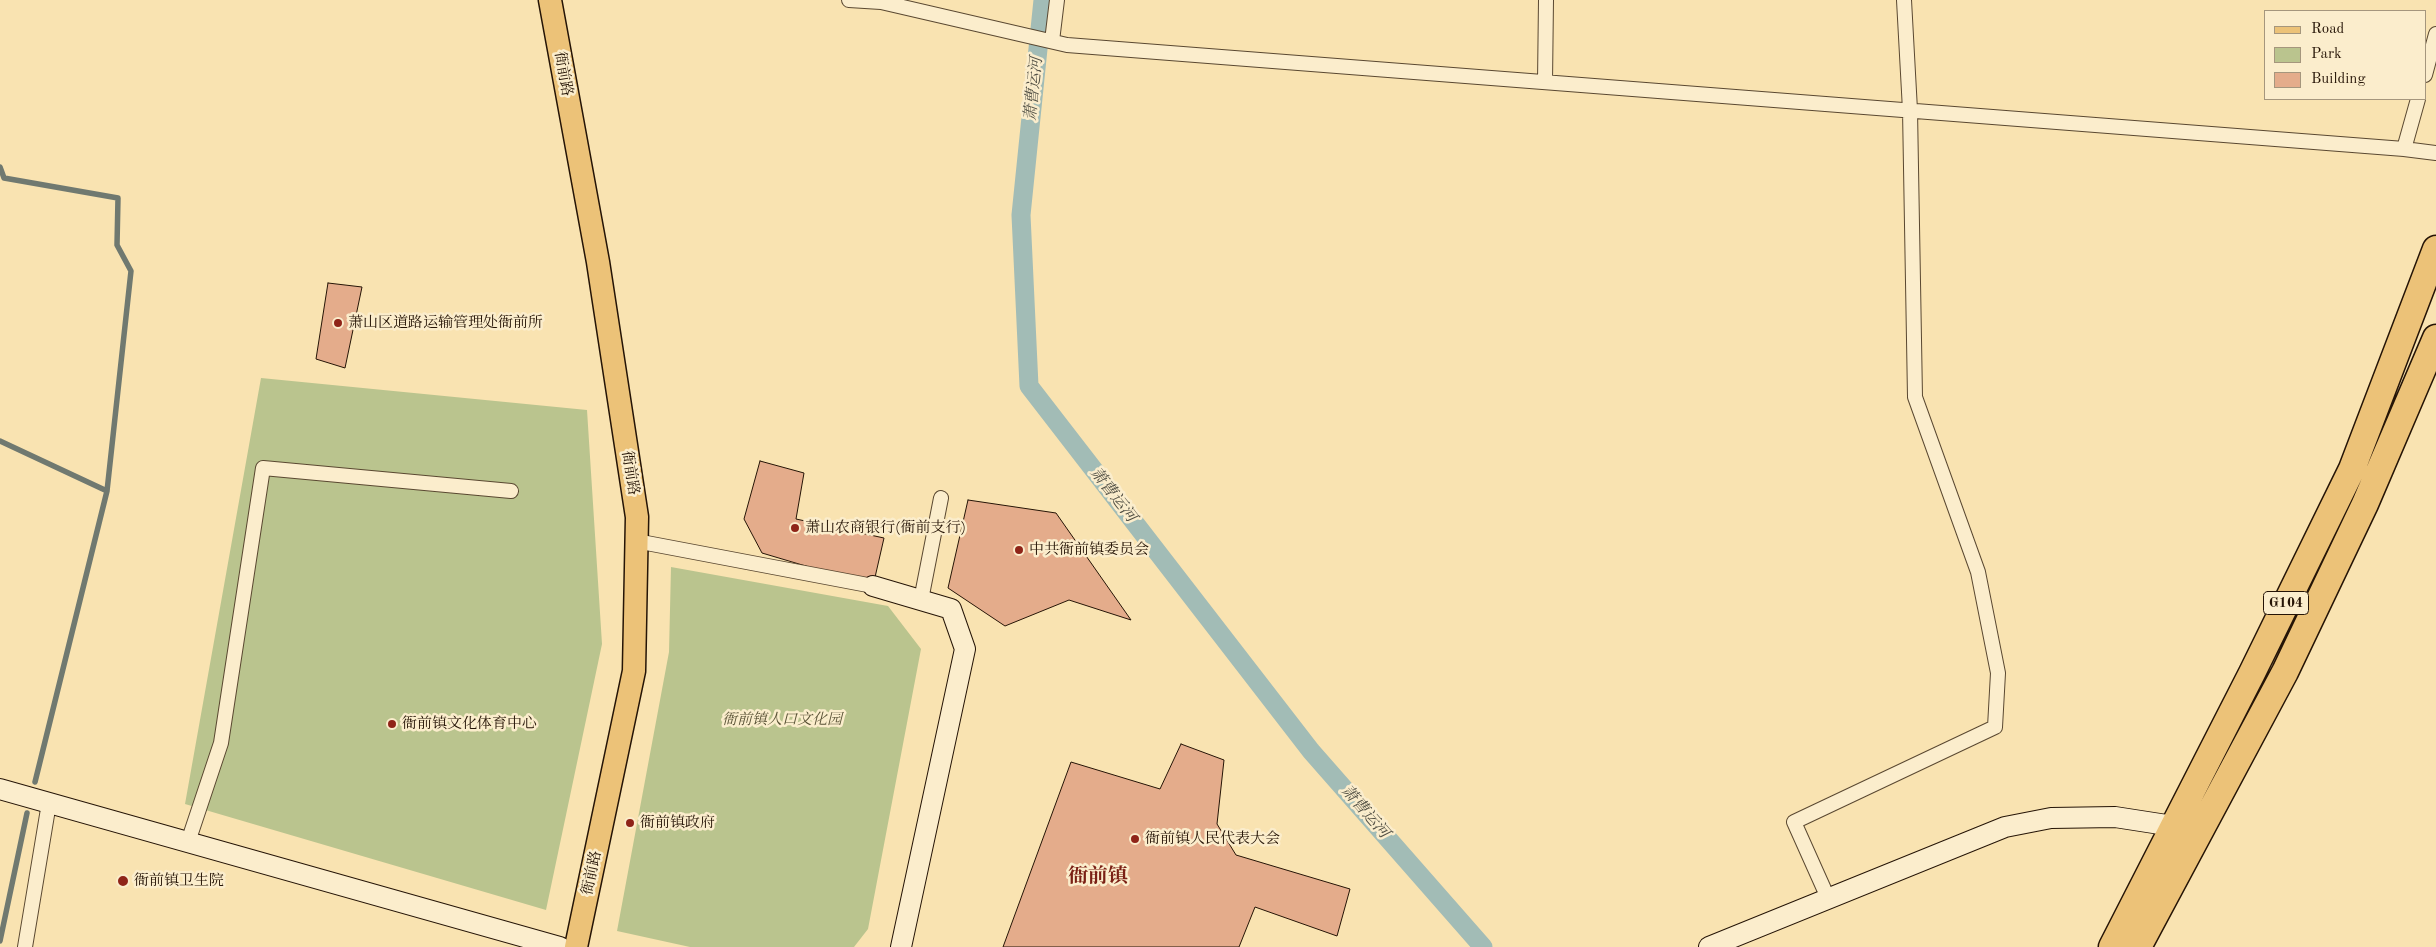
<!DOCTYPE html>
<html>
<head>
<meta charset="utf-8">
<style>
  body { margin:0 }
  #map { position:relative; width:2436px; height:947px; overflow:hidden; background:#f9e3b1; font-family:"Old Standard TT",serif }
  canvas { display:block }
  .legend { position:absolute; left:2264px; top:10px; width:162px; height:90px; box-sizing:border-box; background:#fbedcc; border:1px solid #a5967d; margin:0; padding:6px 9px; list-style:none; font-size:15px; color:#251406 }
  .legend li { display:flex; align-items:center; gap:10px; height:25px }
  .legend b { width:25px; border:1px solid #a5967d }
</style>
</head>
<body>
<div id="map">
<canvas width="2436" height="947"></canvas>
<ul class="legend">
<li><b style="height:6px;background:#ecc278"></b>Road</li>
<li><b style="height:14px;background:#bac48e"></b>Park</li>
<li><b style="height:14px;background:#e4ac8b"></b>Building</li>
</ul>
</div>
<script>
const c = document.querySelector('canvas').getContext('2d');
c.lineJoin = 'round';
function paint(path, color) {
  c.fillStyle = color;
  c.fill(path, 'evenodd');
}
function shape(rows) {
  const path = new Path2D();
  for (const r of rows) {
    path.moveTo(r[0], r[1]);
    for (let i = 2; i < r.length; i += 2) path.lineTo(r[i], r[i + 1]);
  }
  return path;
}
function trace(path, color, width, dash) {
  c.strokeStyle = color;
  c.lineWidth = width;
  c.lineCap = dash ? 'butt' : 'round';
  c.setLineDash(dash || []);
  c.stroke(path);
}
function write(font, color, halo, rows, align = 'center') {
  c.font = font + ' "Old Standard TT","Noto Serif SC",serif';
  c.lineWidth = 5;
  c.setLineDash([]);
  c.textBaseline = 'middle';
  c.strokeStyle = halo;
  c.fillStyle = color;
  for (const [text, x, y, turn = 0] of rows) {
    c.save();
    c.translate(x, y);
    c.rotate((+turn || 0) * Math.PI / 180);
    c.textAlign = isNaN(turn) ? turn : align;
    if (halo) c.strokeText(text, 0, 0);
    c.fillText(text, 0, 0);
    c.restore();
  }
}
const green = shape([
  [261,378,587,410,602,644,546,910,185,804],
  [671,567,888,606,921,649,868,929,854,947,690,947,617,931,669,652]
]);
const stream = shape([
  [0,167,4,178,118,198,117,245,131,271,107,491,0,441],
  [35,782,107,491],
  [0,941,27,813]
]);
const canal = shape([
  [1043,0,1021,215,1029,386,1311,751,1483,947]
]);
const building = shape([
  [328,283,362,287,345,368,316,359,328,283],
  [760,461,804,473,796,519,884,538,873,586,762,553,744,519,760,461],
  [968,500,1056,513,1131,620,1069,600,1005,626,948,588,968,500],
  [1181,744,1224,760,1217,824,1236,855,1350,889,1337,936,1255,907,1239,947,1003,947,1071,762,1160,789,1181,744]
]);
const street = shape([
  [849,0,881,2,1067,45,2404,149],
  [1052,41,1057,0],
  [2425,75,2436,34],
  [1545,82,1546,0],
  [2418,99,2404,149,2436,153],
  [636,541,873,586],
  [921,600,941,498],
  [188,842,221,743,263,468,511,491],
  [1828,898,1794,822,1995,727,1998,673,1978,572,1915,397,1910,110,1904,0],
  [25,947,49,803]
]);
const secondary = shape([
  [873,586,951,609,965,649,901,947],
  [0,789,560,947],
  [1709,947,2005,827,2051,818,2115,817,2173,826,2184,835]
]);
const primary = shape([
  [550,0,598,262,637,517,634,671,576,947]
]);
const highway = shape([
  [2112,947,2252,673,2352,469,2436,249],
  [2138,947,2285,672,2365,504,2436,338]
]);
const markers = [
  [338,323,5,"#8f2418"],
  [795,528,5,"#8f2418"],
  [1019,550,5,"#8f2418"],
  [392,724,5,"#8f2418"],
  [630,823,5,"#8f2418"],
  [1135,839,5,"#8f2418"],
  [123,881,6,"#8f2418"]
];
const shields = [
  [2286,603,45]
];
const shieldNames = [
  ["G104",2286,603]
];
const streetNames = [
  ["衙前路",563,74,80],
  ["衙前路",630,473,81],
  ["衙前路",592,873,-78]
];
const poiNames = [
  ["萧山区道路运输管理处衙前所",348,323],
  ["萧山农商银行(衙前支行)",805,528],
  ["中共衙前镇委员会",1029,550],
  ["衙前镇文化体育中心",402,724],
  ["衙前镇政府",640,823],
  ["衙前镇人民代表大会",1145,839],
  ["衙前镇卫生院",134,881]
];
const parkNames = [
  ["衙前镇人口文化园",782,720]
];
const waterNames = [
  ["萧曹运河",1034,89,-84],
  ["萧曹运河",1113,495,52],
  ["萧曹运河",1365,812,49]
];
const districtNames = [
  ["衙前镇",1098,877]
];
paint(green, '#bac48e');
trace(stream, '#707970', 5.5);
trace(canal, '#a2bcb6', 19);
paint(building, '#e4ac8b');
trace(building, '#251406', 1);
trace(street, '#5a4831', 16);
trace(secondary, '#251406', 22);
trace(primary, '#251406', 25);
trace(highway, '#251406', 29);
trace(street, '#fbedcc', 14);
trace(secondary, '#fbedcc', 20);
trace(primary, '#ecc278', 22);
trace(highway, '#ecc278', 26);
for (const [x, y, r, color] of markers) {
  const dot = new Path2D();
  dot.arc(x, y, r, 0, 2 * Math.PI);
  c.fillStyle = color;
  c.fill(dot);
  trace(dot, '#fbedcc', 2);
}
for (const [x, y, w] of shields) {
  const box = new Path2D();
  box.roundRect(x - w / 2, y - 11.5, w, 23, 4);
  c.fillStyle = '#fbedcc';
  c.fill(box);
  trace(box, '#251406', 1);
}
write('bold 14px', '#251406', null, shieldNames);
write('15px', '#251406', '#fbedcc', streetNames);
write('15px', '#251406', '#fbedcc', poiNames, 'left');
write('italic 15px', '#595236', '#fbedcc', parkNames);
write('italic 16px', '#514f44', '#fbedcc', waterNames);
write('bold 20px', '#7a1f14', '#fbedcc', districtNames);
</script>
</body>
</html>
